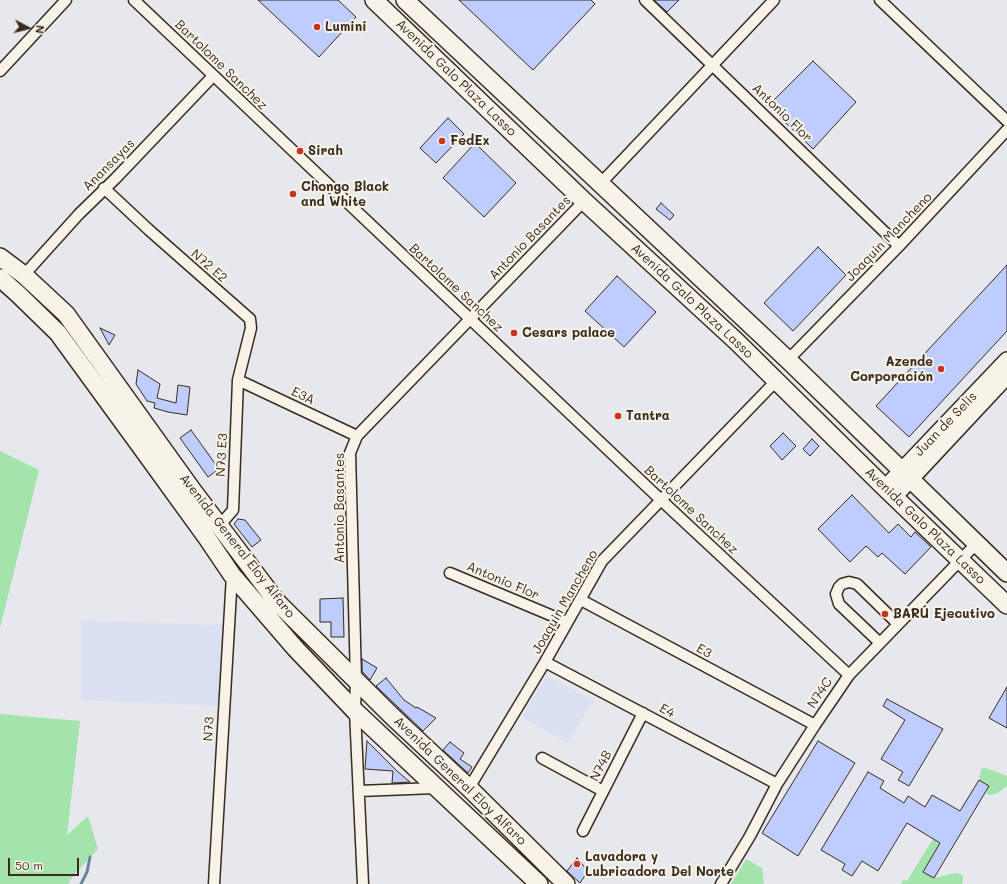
<!DOCTYPE html>
<html>
<head>
<meta charset="utf-8">
<style>
  body { margin:0 }
  #map { position:relative; width:1007px; height:884px; overflow:hidden; background:#e6e8ee; font-family:Mali,sans-serif }
  canvas { display:block }
  .north { position:absolute; left:8px; top:8px; width:40px; height:40px; -webkit-text-stroke:3px #f7f3e8; paint-order:stroke; rotate:97deg; font-size:11px; font-weight:700; line-height:16px; text-align:center; color:#3b2a1e }
  .north::after { content:''; display:block; margin:auto; width:14px; height:18px; background:#3b2a1e; clip-path:polygon(50% 0,100% 100%,50% 72%,0 100%) }
  .scale { position:absolute; left:8px; top:858px; width:71px; height:18px; box-sizing:border-box; border:2px solid #3b2a1e; border-top:0; padding-left:5px; font-size:12px; line-height:14px; white-space:nowrap; color:#3b2a1e; -webkit-text-stroke:3px #f7f3e8; paint-order:stroke }
</style>
</head>
<body>
<div id="map">
<canvas width="1007" height="884"></canvas>
<div class="north">N</div>
<div class="scale">50 m</div>
</div>
<script>
const c = document.querySelector('canvas').getContext('2d');
c.lineJoin = 'round';
function paint(path, color) {
  c.fillStyle = color;
  c.fill(path, 'evenodd');
}
function shape(rows) {
  const path = new Path2D();
  for (const r of rows) {
    path.moveTo(r[0], r[1]);
    for (let i = 2; i < r.length; i += 2) path.lineTo(r[i], r[i + 1]);
  }
  return path;
}
function trace(path, color, width, dash) {
  c.strokeStyle = color;
  c.lineWidth = width;
  c.lineCap = dash ? 'butt' : 'round';
  c.setLineDash(dash || []);
  c.stroke(path);
}
function write(font, color, halo, rows, align = 'center') {
  c.font = font + ' Mali,sans-serif';
  c.lineWidth = 4;
  c.setLineDash([]);
  c.textBaseline = 'middle';
  c.strokeStyle = halo;
  c.fillStyle = color;
  for (const [text, x, y, turn = 0] of rows) {
    c.save();
    c.translate(x, y);
    c.rotate((+turn || 0) * Math.PI / 180);
    c.textAlign = isNaN(turn) ? turn : align;
    if (halo) c.strokeText(text, 0, 0);
    c.fillText(text, 0, 0);
    c.restore();
  }
}
const built = shape([
  [81,621,229,625,224,706,81,700],
  [547,676,594,701,567,743,522,717,545,678]
]);
const green = shape([
  [0,451,39,470,0,628],
  [0,714,80,721,67,835,88,816,98,849,73,876,68,884,0,884],
  [986,768,1007,776,1007,786,996,794,988,795,986,792,989,786,979,780,981,769],
  [933,839,940,843,923,872,934,878,955,873,960,874,963,876,963,880,962,884,901,884,904,879,907,881],
  [746,859,762,868,764,884,731,884]
]);
const stream = shape([
  [81,884,87,872,90,857]
]);
const building = shape([
  [258,0,338,0,356,17,319,57,258,0],
  [459,0,591,0,595,4,533,70,459,0],
  [654,0,679,0,667,12,654,0],
  [813,61,856,102,813,149,768,106,813,61],
  [448,118,464,134,436,163,420,148,448,118],
  [475,143,516,183,484,217,443,178,475,143],
  [661,203,674,215,670,220,656,209,661,203],
  [818,247,846,275,793,331,764,303,818,247],
  [1007,265,1007,331,909,437,876,406,1007,265],
  [617,276,656,312,624,347,585,311,617,276],
  [100,328,115,335,109,345,100,328],
  [138,370,160,384,157,398,176,403,178,385,190,387,187,415,168,412,154,408,155,403,147,401,136,384,138,370],
  [191,430,219,469,208,477,180,438,191,430],
  [783,433,796,446,782,460,770,446,783,433],
  [812,439,819,446,810,456,803,449,812,439],
  [852,495,889,533,898,524,911,537,915,532,931,547,905,574,882,553,878,557,866,546,850,562,818,529,852,495],
  [238,519,245,520,261,540,252,547,234,524,238,519],
  [343,598,344,637,331,637,331,622,320,622,320,599,343,598],
  [362,659,377,668,370,680,362,671,362,659],
  [386,678,404,700,416,708,417,707,436,718,423,731,376,686,386,678],
  [1007,687,1007,728,989,718,1007,687],
  [887,699,943,729,909,786,898,780,903,772,881,759,905,720,883,706,887,699],
  [367,741,397,771,410,782,392,783,393,771,365,769,367,741],
  [818,741,855,763,798,856,762,833,818,741],
  [450,742,464,753,460,759,472,767,468,773,443,750,450,742],
  [868,772,884,781,880,788,904,803,908,796,925,807,932,795,960,811,979,780,989,786,934,878,923,872,940,843,907,823,878,871,862,861,852,876,842,870,845,864,821,850,868,772],
  [577,858,588,871,580,883,567,871,577,858]
]);
const minor = shape([
  [134,0,661,500,849,675],
  [645,0,899,246],
  [880,0,1007,121],
  [0,71,66,0],
  [601,183,774,0],
  [104,188,149,230,250,319,251,328,238,380,233,510,220,525],
  [24,275,79,214,115,179,213,76],
  [788,360,899,246,1007,130],
  [238,380,357,436],
  [450,573,567,622],
  [581,600,815,725],
  [880,643,839,604,836,594,839,587,842,584,849,582,857,584,898,624],
  [545,662,777,784],
  [542,758,603,791],
  [469,788,545,662,602,561,776,381],
  [359,791,435,788],
  [583,831,643,713],
  [214,884,232,575],
  [363,884,355,711,356,680,350,453,357,436,584,201],
  [721,884,750,836,777,784,815,725,849,675,976,544]
]);
const secondary = shape([
  [885,488,1007,360],
  [895,496,1007,376]
]);
const primary = shape([
  [374,0,584,201,736,341,885,488,1007,605],
  [405,0,788,360,1007,573],
  [0,257,24,275,66,314,193,491,277,602,394,718,468,787,566,884],
  [0,278,18,294,58,333,144,451,207,538,232,575,295,648,355,711,539,884]
]);
const markers = [
  [317,27,4,"#c8321e"],
  [442,141,4,"#c8321e"],
  [300,151,4,"#c8321e"],
  [293,194,4,"#c8321e"],
  [514,333,4,"#c8321e"],
  [941,369,4,"#c8321e"],
  [618,416,4,"#c8321e"],
  [885,614,4,"#c8321e"],
  [577,864,4,"#c8321e"]
];
const poiNames = [
  ["Lumini",325,27],
  ["FedEx",450,141],
  ["Sirah",308,151],
  ["Chongo Black",301,187],
  ["and White",301,202],
  ["Cesars palace",522,333],
  ["Azende",933,362,"right"],
  ["Corporación",933,377,"right"],
  ["Tantra",626,416],
  ["BARÚ Ejecutivo",893,614],
  ["Lavadora y",585,857],
  ["Lubricadora Del Norte",585,872]
];
const streetNames = [
  ["Bartolome Sanchez",221,65,44],
  ["Avenida Galo Plaza Lasso",456,78,44],
  ["Antonio Flor",782,113,44],
  ["Anansayas",109,165,-45],
  ["Joaquin Mancheno",889,237,-46],
  ["Antonio Basantes",530,238,-46],
  ["N72 E2",209,266,41],
  ["Bartolome Sanchez",456,288,43],
  ["Avenida Galo Plaza Lasso",692,301,43],
  ["E3A",303,396,25],
  ["Juan de Selis",946,424,-46],
  ["N73 E3",222,455,-87],
  ["Antonio Basantes",340,508,-90],
  ["Bartolome Sanchez",691,510,43],
  ["Avenida Galo Plaza Lasso",925,526,44],
  ["Avenida General Eloy Alfaro",237,546,52],
  ["Antonio Flor",503,581,23],
  ["Joaquin Mancheno",565,602,-60],
  ["E3",704,651,28],
  ["N74C",820,693,-56],
  ["E4",667,711,28],
  ["N73",209,729,-87],
  ["N74B",601,766,-63],
  ["Avenida General Eloy Alfaro",460,781,44]
];
paint(built, '#dae0f2');
paint(green, '#a3e3ac');
trace(stream, '#698697', 3);
paint(building, '#becdfd');
trace(building, '#3b2a1e', 1);
trace(minor, '#3b2a1e', 13);
trace(secondary, '#3b2a1e', 18);
trace(primary, '#3b2a1e', 20);
trace(minor, '#f7f3e8', 10);
trace(secondary, '#f7f3e8', 15);
trace(primary, '#f7f3e8', 17);
for (const [x, y, r, color] of markers) {
  const dot = new Path2D();
  dot.arc(x, y, r, 0, 2 * Math.PI);
  c.fillStyle = color;
  c.fill(dot);
  trace(dot, '#f7f3e8', 1.5);
}
write('bold 13px', '#3b2a1e', '#f7f3e8', poiNames, 'left');
write('13px', '#3b2a1e', '#f7f3e8', streetNames);
</script>
</body>
</html>
